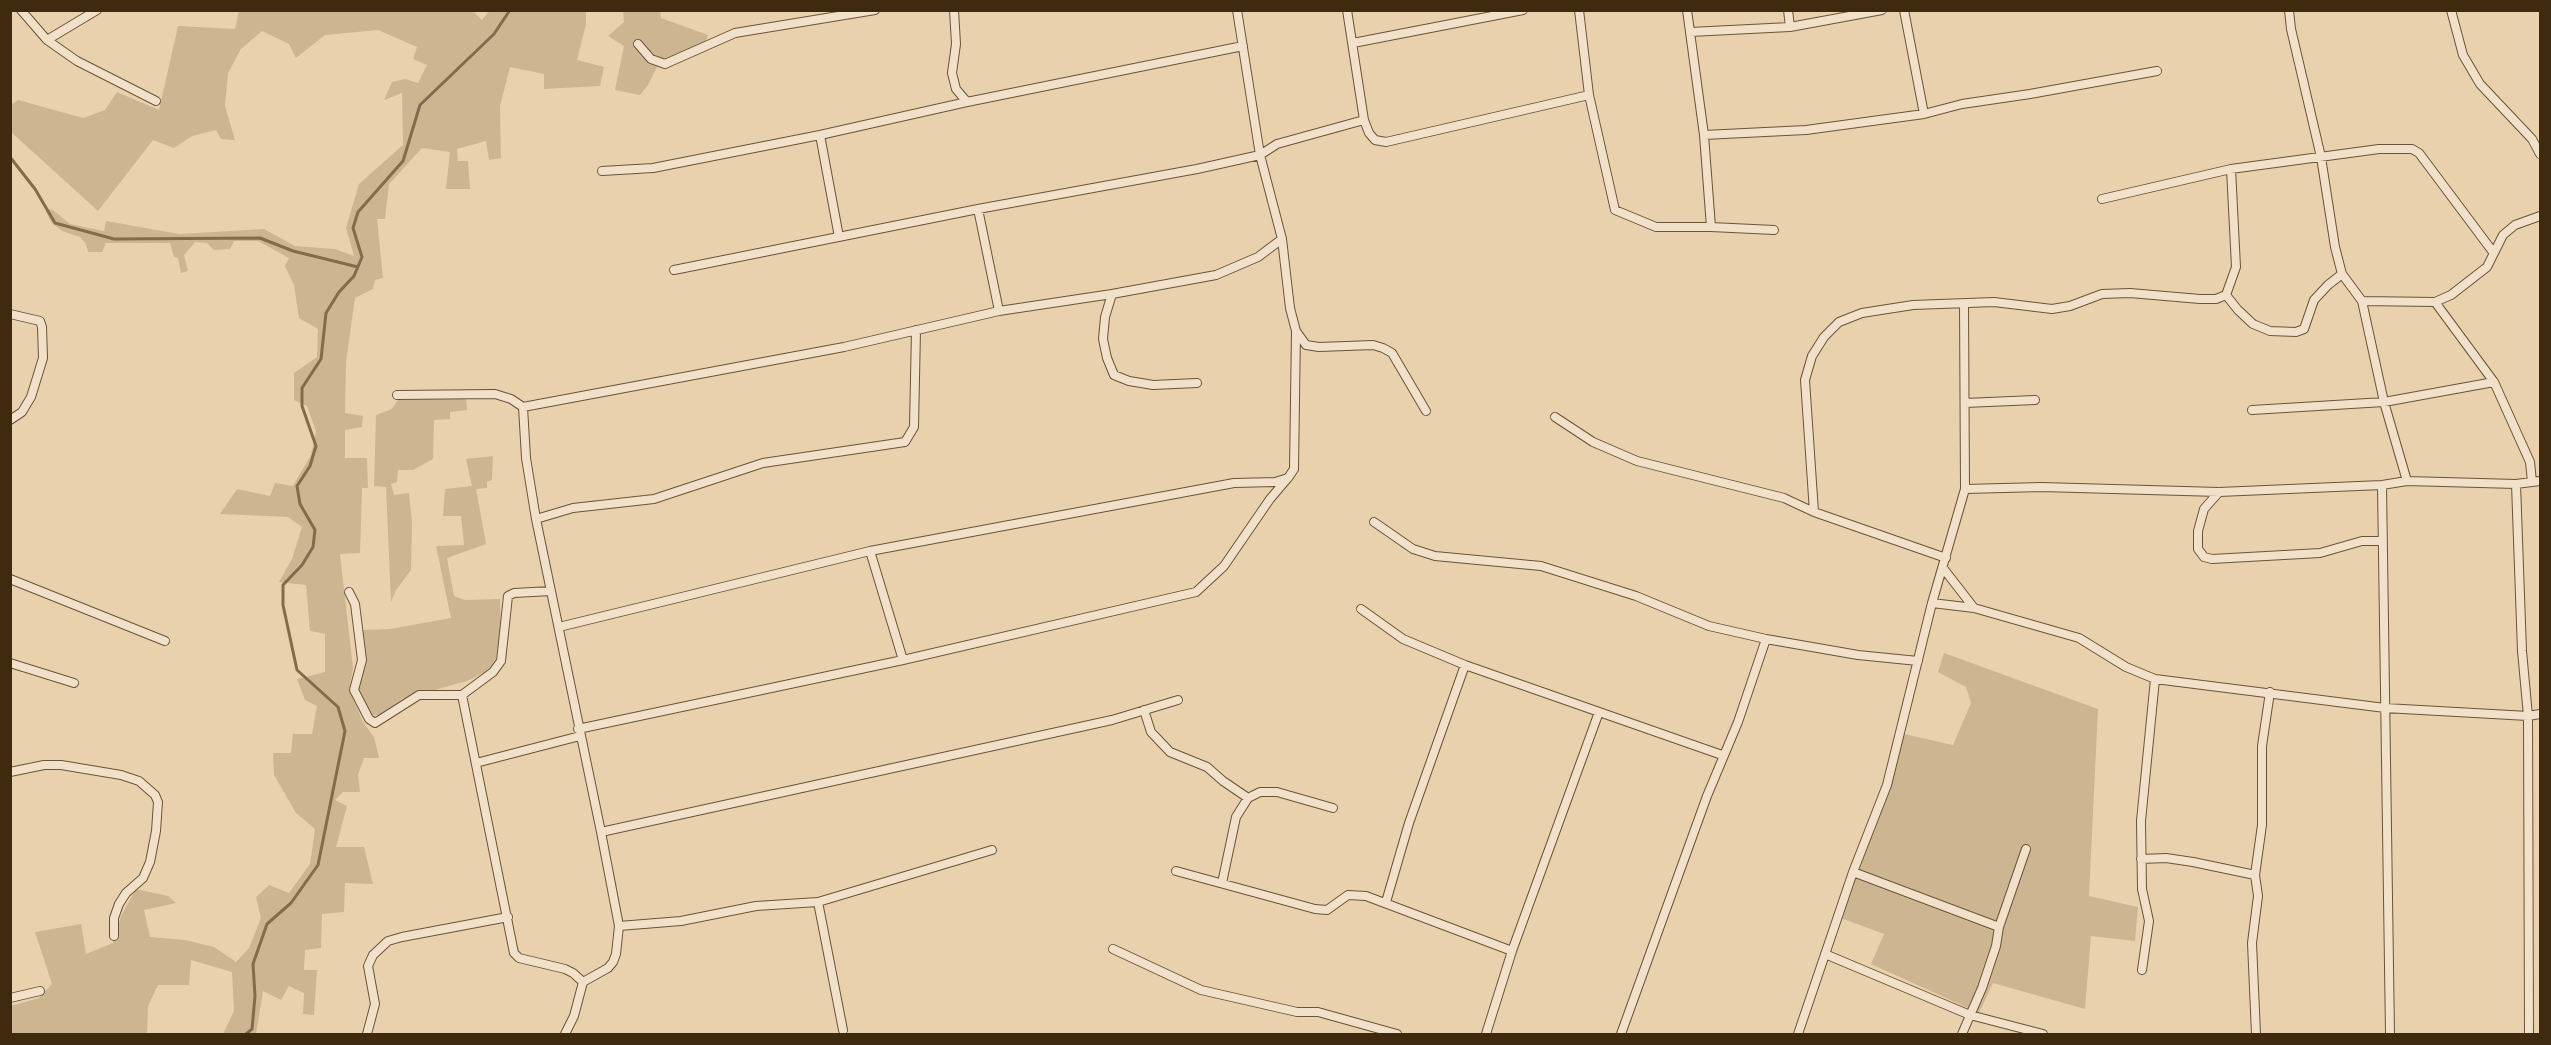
<!DOCTYPE html>
<html>
<head>
<meta charset="utf-8">
<style>
  body { margin:0 }
  #map { position:relative; width:2551px; height:1045px; overflow:hidden; background:#ead1ad; font-family:"Libre Bodoni",serif }
  canvas { display:block }
  .frame { position:absolute; inset:0; border:12px solid #3f2a10; pointer-events:none }
</style>
</head>
<body>
<div id="map">
<canvas width="2551" height="1045"></canvas>
<div class="frame"></div>
</div>
<script>
const c = document.querySelector('canvas').getContext('2d');
c.lineJoin = 'round';
function paint(path, color) {
  c.fillStyle = color;
  c.fill(path, 'evenodd');
}
function shape(rows) {
  const path = new Path2D();
  for (const r of rows) {
    path.moveTo(r[0], r[1]);
    for (let i = 2; i < r.length; i += 2) path.lineTo(r[i], r[i + 1]);
  }
  return path;
}
function trace(path, color, width, dash) {
  c.strokeStyle = color;
  c.lineWidth = width;
  c.lineCap = dash ? 'butt' : 'round';
  c.setLineDash(dash || []);
  c.stroke(path);
}
const green = shape([
  [472,10,482,20,489,11,586,11,586,24,577,60,604,67,600,86,544,89,544,74,510,67,500,106,501,158,489,160,486,141,457,149,458,161,468,161,470,189,446,189,450,152,422,148,389,184,385,219,377,219,383,278,375,280,373,289,355,298,346,362,345,413,363,416,362,427,345,430,345,458,367,458,368,488,362,488,360,553,340,554,353,668,349,690,363,722,374,737,379,758,364,758,358,775,360,792,343,792,335,800,347,806,336,847,364,847,373,884,345,883,344,912,322,914,321,948,305,950,304,970,317,970,314,1015,303,1014,304,993,289,986,281,1000,263,991,256,1034,223,1034,234,1011,232,972,191,960,189,985,158,985,148,1006,147,1034,11,1034,11,1006,39,998,52,984,35,932,81,924,86,954,113,943,121,916,136,889,168,896,176,903,144,910,150,937,185,940,214,947,236,962,249,948,261,918,256,897,269,885,289,893,310,864,315,829,296,813,274,775,273,753,291,753,293,734,312,734,317,706,305,700,297,679,325,672,325,634,310,631,306,585,279,582,292,559,302,527,288,517,220,514,237,489,270,496,275,483,293,486,311,455,316,431,307,406,294,400,294,373,317,357,318,329,299,318,294,285,285,266,289,258,258,241,234,241,230,249,214,250,207,243,195,242,184,255,188,271,181,273,178,258,174,257,170,243,106,243,102,252,88,252,86,244,80,237,62,231,52,223,46,212,49,209,53,210,70,224,104,231,106,221,179,234,264,229,295,246,335,249,354,256,346,228,359,184,403,145,402,93,384,100,392,82,405,79,418,83,427,65,413,59,417,47,378,30,325,35,296,58,289,44,262,31,241,49,228,73,225,106,235,140,221,139,216,130,192,136,174,148,153,140,98,211,11,132,11,105,18,100,83,118,105,110,117,92,159,110,178,26,235,29,239,11],
  [623,10,660,11,661,18,708,35,706,41,675,56,661,59,648,85,640,95,615,90,624,46,608,36,624,22],
  [466,396,467,410,450,412,450,419,434,420,433,459,413,470,398,470,397,482,391,484,394,495,409,493,412,523,411,570,396,590,391,602,386,487,374,486,376,415,392,409,398,400],
  [493,456,492,480,487,482,487,488,476,489,486,544,447,558,454,596,465,600,500,599,501,633,496,659,487,671,467,681,402,699,382,715,371,715,361,701,357,686,363,675,363,630,390,629,451,618,436,546,464,545,461,516,443,516,445,489,472,486,466,459],
  [1944,653,2098,709,2089,896,2138,907,2135,941,2091,936,2085,1009,1993,983,1979,1013,1871,964,1884,934,1838,917,1904,734,1953,745,1971,703,1966,687,1938,672]
]);
const stream = shape([
  [10,157,35,189,55,223,114,239,260,238,293,251,358,267],
  [246,1034,252,1029,255,996,253,964,267,924,291,903,318,865,345,731,338,707,297,670,283,605,283,585,302,565,313,547,315,530,300,504,297,486,310,466,316,446,302,406,302,388,321,359,326,313,339,292,354,276,362,257,353,228,358,212,403,161,420,105,494,34,510,10]
]);
const minor = shape([
  [21,10,47,40,97,10],
  [954,10,956,44,952,73,956,89,967,102],
  [1579,10,1589,95,1615,210,1656,227,1711,227,1704,135,1687,10],
  [1788,10,1790,27],
  [1904,10,1924,114],
  [2289,10,2291,29,2321,157,2335,247,2342,274,2362,301,2384,402,2407,481],
  [2451,10,2463,55,2480,84,2532,139,2540,154],
  [1690,32,1790,27,1882,10],
  [47,40,77,61,156,101],
  [1353,43,1523,10],
  [638,44,651,59,665,64,735,33,875,10],
  [1364,120,1369,133,1375,140,1386,142,1589,95],
  [820,135,839,237],
  [1704,135,1806,130,1924,114,1962,104,2030,94,2157,71],
  [602,171,653,168,820,135,967,102,1243,46],
  [2102,199,2231,169,2379,149,2412,149,2419,153,2493,252],
  [978,209,999,311],
  [1711,227,1774,230],
  [1282,239,1290,308,1296,331,1306,345,1319,347,1373,345,1383,348,1392,353,1426,411],
  [674,270,978,209,1197,169,1260,155,1277,144,1364,120,1347,10],
  [1112,294,1105,317,1103,339,1107,358,1114,375,1129,381,1153,385,1197,383],
  [2226,295,2238,310,2253,324,2270,331,2296,332,2304,329,2314,300,2328,285,2342,274],
  [2362,301,2435,302,2451,295,2487,267,2503,235,2515,225,2540,216],
  [2435,302,2494,382,2530,462,2532,482],
  [10,314,40,321,42,327,43,358,31,397,22,412,10,420],
  [397,395,495,394,511,399,523,407,526,458,536,519,601,832,619,926,616,954,613,962,608,968,583,982,574,1016,565,1034],
  [1965,403,2035,400],
  [523,407,844,347,999,311,1112,294,1216,275,1258,257,1282,239,1260,155,1237,10],
  [2252,410,2384,402,2494,382],
  [1555,417,1593,442,1637,461,1784,498,1814,512],
  [2516,484,2522,651,2528,716,2529,1034],
  [2382,485,2390,1034],
  [1965,489,2042,487,2219,492,2382,485,2407,481,2516,484,2540,481],
  [2219,492,2204,509,2198,531,2198,549,2204,557,2212,559,2320,553,2362,541,2382,541],
  [536,519,573,508,654,499,763,463,905,442,914,427,916,330],
  [1374,522,1413,549,1435,556,1541,566,1636,596,1709,626,1766,639,1738,722,1707,796,1621,1034],
  [870,551,903,660],
  [1946,558,1814,512,1805,380,1812,356,1824,337,1839,322,1862,313,1913,305,1994,302,2052,309,2070,306,2102,294,2130,293,2200,299,2216,299,2226,295,2236,267,2231,169],
  [1943,568,1974,608],
  [10,579,165,641],
  [349,592,355,604,362,660,354,690,369,719,375,723,419,695,462,695,493,672,501,661,508,596,514,593,551,591],
  [1932,603,1974,608,2079,638,2126,667,2155,679,2385,708,2528,716,2540,714],
  [1361,609,1403,639,1465,665,1722,755],
  [559,627,870,551,1234,483,1275,482,1288,478,1294,469,1296,331],
  [1766,639,1858,655,1918,661],
  [10,663,74,683],
  [462,695,514,953,519,958,565,969,573,973,583,982],
  [1144,710,1151,732,1170,752,1207,767,1223,781,1248,798],
  [578,729,903,660,1196,592,1224,566,1270,499,1287,479],
  [476,763,580,736],
  [10,772,44,765,61,765,121,775,139,781,155,795,158,802,156,831,150,862,143,878,126,893,119,904,114,918,114,936],
  [601,832,1112,720,1178,700],
  [2141,859,2166,858,2193,862,2255,875,2258,896,2252,943,2256,1034],
  [1176,871,1315,909,1327,910,1348,895,1366,896,1512,951],
  [1853,872,1999,927],
  [2255,875,2262,825,2262,746,2270,692],
  [1222,883,1236,817,1248,798,1260,792,1277,792,1333,808],
  [818,902,843,1030],
  [1386,902,1409,823,1465,665],
  [619,926,681,921,756,906,818,902,992,850],
  [1113,949,1201,990,1297,1012,1318,1012,1397,1034],
  [1825,954,1970,1015,2043,1034],
  [2142,970,2149,921,2142,889,2141,821,2155,679],
  [10,998,40,991],
  [367,1034,375,1004,368,966,373,955,388,941,402,937,508,917],
  [1486,1034,1512,951,1599,712],
  [1798,1034,1853,872,1887,785,1932,603,1965,489,1964,304],
  [1962,1034,1982,988,1996,946,1999,927,2026,849]
]);
paint(green, '#cdb592');
trace(stream, '#836c4e', 3);
trace(minor, '#6a5437', 10);
trace(minor, '#f1e1ca', 8);
</script>
</body>
</html>
